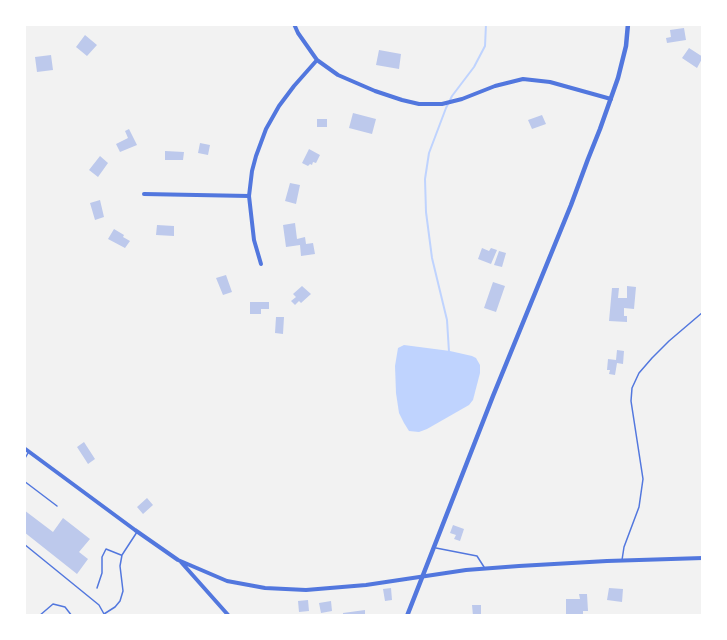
<!DOCTYPE html>
<html>
<head>
<meta charset="utf-8">
<style>
  body { margin:0 }
  #map { position:relative; width:727px; height:640px; overflow:hidden; background:#f2f2f2; font-family:Lato,sans-serif }
  canvas { display:block }
  .frame { position:absolute; inset:0; border:26px solid #fff; pointer-events:none }
</style>
</head>
<body>
<div id="map">
<canvas width="727" height="640"></canvas>
<div class="frame"></div>
</div>
<script>
const c = document.querySelector('canvas').getContext('2d');
c.lineJoin = 'round';
function paint(path, color) {
  c.fillStyle = color;
  c.fill(path, 'evenodd');
}
function shape(rows) {
  const path = new Path2D();
  for (const r of rows) {
    path.moveTo(r[0], r[1]);
    for (let i = 2; i < r.length; i += 2) path.lineTo(r[i], r[i + 1]);
  }
  return path;
}
function trace(path, color, width, dash) {
  c.strokeStyle = color;
  c.lineWidth = width;
  c.lineCap = dash ? 'butt' : 'round';
  c.setLineDash(dash || []);
  c.stroke(path);
}
const water = shape([
  [404,345,450,351,472,356,476,358,480,365,480,373,473,400,469,405,427,429,419,432,409,431,404,423,399,413,396,393,395,366,398,348]
]);
const stream = shape([
  [449,352,447,320,432,258,426,212,425,179,429,153,446,108,452,96,474,67,485,46,486,24]
]);
const building = shape([
  [684,28,686,40,667,43,666,38,671,37,670,30],
  [85,35,97,45,87,56,76,47],
  [689,48,703,57,697,68,682,58],
  [379,50,401,54,399,69,376,65],
  [51,55,53,70,37,72,35,57],
  [353,113,376,119,372,134,349,128],
  [542,115,546,124,532,129,528,120],
  [317,119,327,119,327,127,317,127],
  [129,129,137,145,120,152,116,144,128,138,125,131],
  [200,143,210,145,208,155,198,153],
  [309,149,320,155,316,163,313,162,312,165,310,164,308,166,302,163],
  [165,151,184,152,183,160,165,160],
  [100,156,108,163,98,177,89,170],
  [290,183,300,185,296,204,285,201],
  [100,200,104,217,95,220,90,203],
  [295,223,297,239,305,237,306,244,313,243,315,254,301,256,300,245,286,247,283,225],
  [157,225,174,226,174,236,156,235],
  [114,229,124,235,123,237,130,241,125,248,108,239],
  [482,248,489,251,491,248,497,250,491,264,478,259],
  [499,251,506,253,502,267,494,265],
  [226,275,232,292,223,295,216,278],
  [493,282,505,286,496,312,484,308],
  [302,286,311,294,301,303,299,301,295,305,291,301,296,297,293,294],
  [627,286,636,287,634,309,624,308,624,316,627,316,627,322,609,321,612,288,619,288,618,298,627,298],
  [250,302,269,302,269,309,261,309,261,314,250,314],
  [276,317,284,317,283,334,275,333],
  [617,350,624,351,623,364,617,363,615,375,609,374,610,370,607,370,608,359,616,360],
  [84,442,95,459,88,464,77,447],
  [147,498,153,505,143,514,137,507],
  [24,510,53,532,63,518,90,539,79,552,88,559,77,574,24,532],
  [453,525,464,529,460,541,454,539,456,535,450,533],
  [391,588,392,600,385,601,383,589],
  [609,588,623,589,622,602,607,600],
  [579,594,587,594,588,611,583,611,583,615,566,615,566,599,580,599],
  [308,600,309,611,299,612,298,601],
  [331,601,332,611,321,613,319,603],
  [472,605,481,605,481,616,473,616],
  [365,610,365,616,343,616,343,613]
]);
const service = shape([
  [24,460,28,453],
  [24,481,57,506],
  [24,544,99,605,104,614,115,607,120,601,123,591,120,566,122,555,137,532],
  [436,548,477,556,484,567],
  [622,560,624,547,639,507,643,479,631,401,632,388,639,373,652,358,669,341,703,312],
  [97,588,102,573,102,557,106,549,121,555],
  [39,616,53,604,65,607,72,616]
]);
const minor = shape([
  [294,24,298,33,317,60,338,75,375,91,402,100,419,104,442,104,462,99,495,86,523,79,550,82,611,99],
  [144,194,249,196],
  [261,264,254,240,249,196,252,171,256,156,266,129,279,106,294,86,317,60],
  [24,448,135,530,178,560,227,581,265,588,306,590,366,585,466,570,519,566,607,561,703,558],
  [181,562,229,616]
]);
const tertiary = shape([
  [407,616,493,396,571,205,588,159,600,129,618,78,626,46,628,24]
]);
paint(water, '#bfd3fe');
trace(stream, '#bfd3fe', 2);
paint(building, '#bdc9ec');
trace(service, '#5277de', 1.5);
trace(minor, '#5277de', 4);
trace(tertiary, '#5277de', 4.5);
</script>
</body>
</html>
